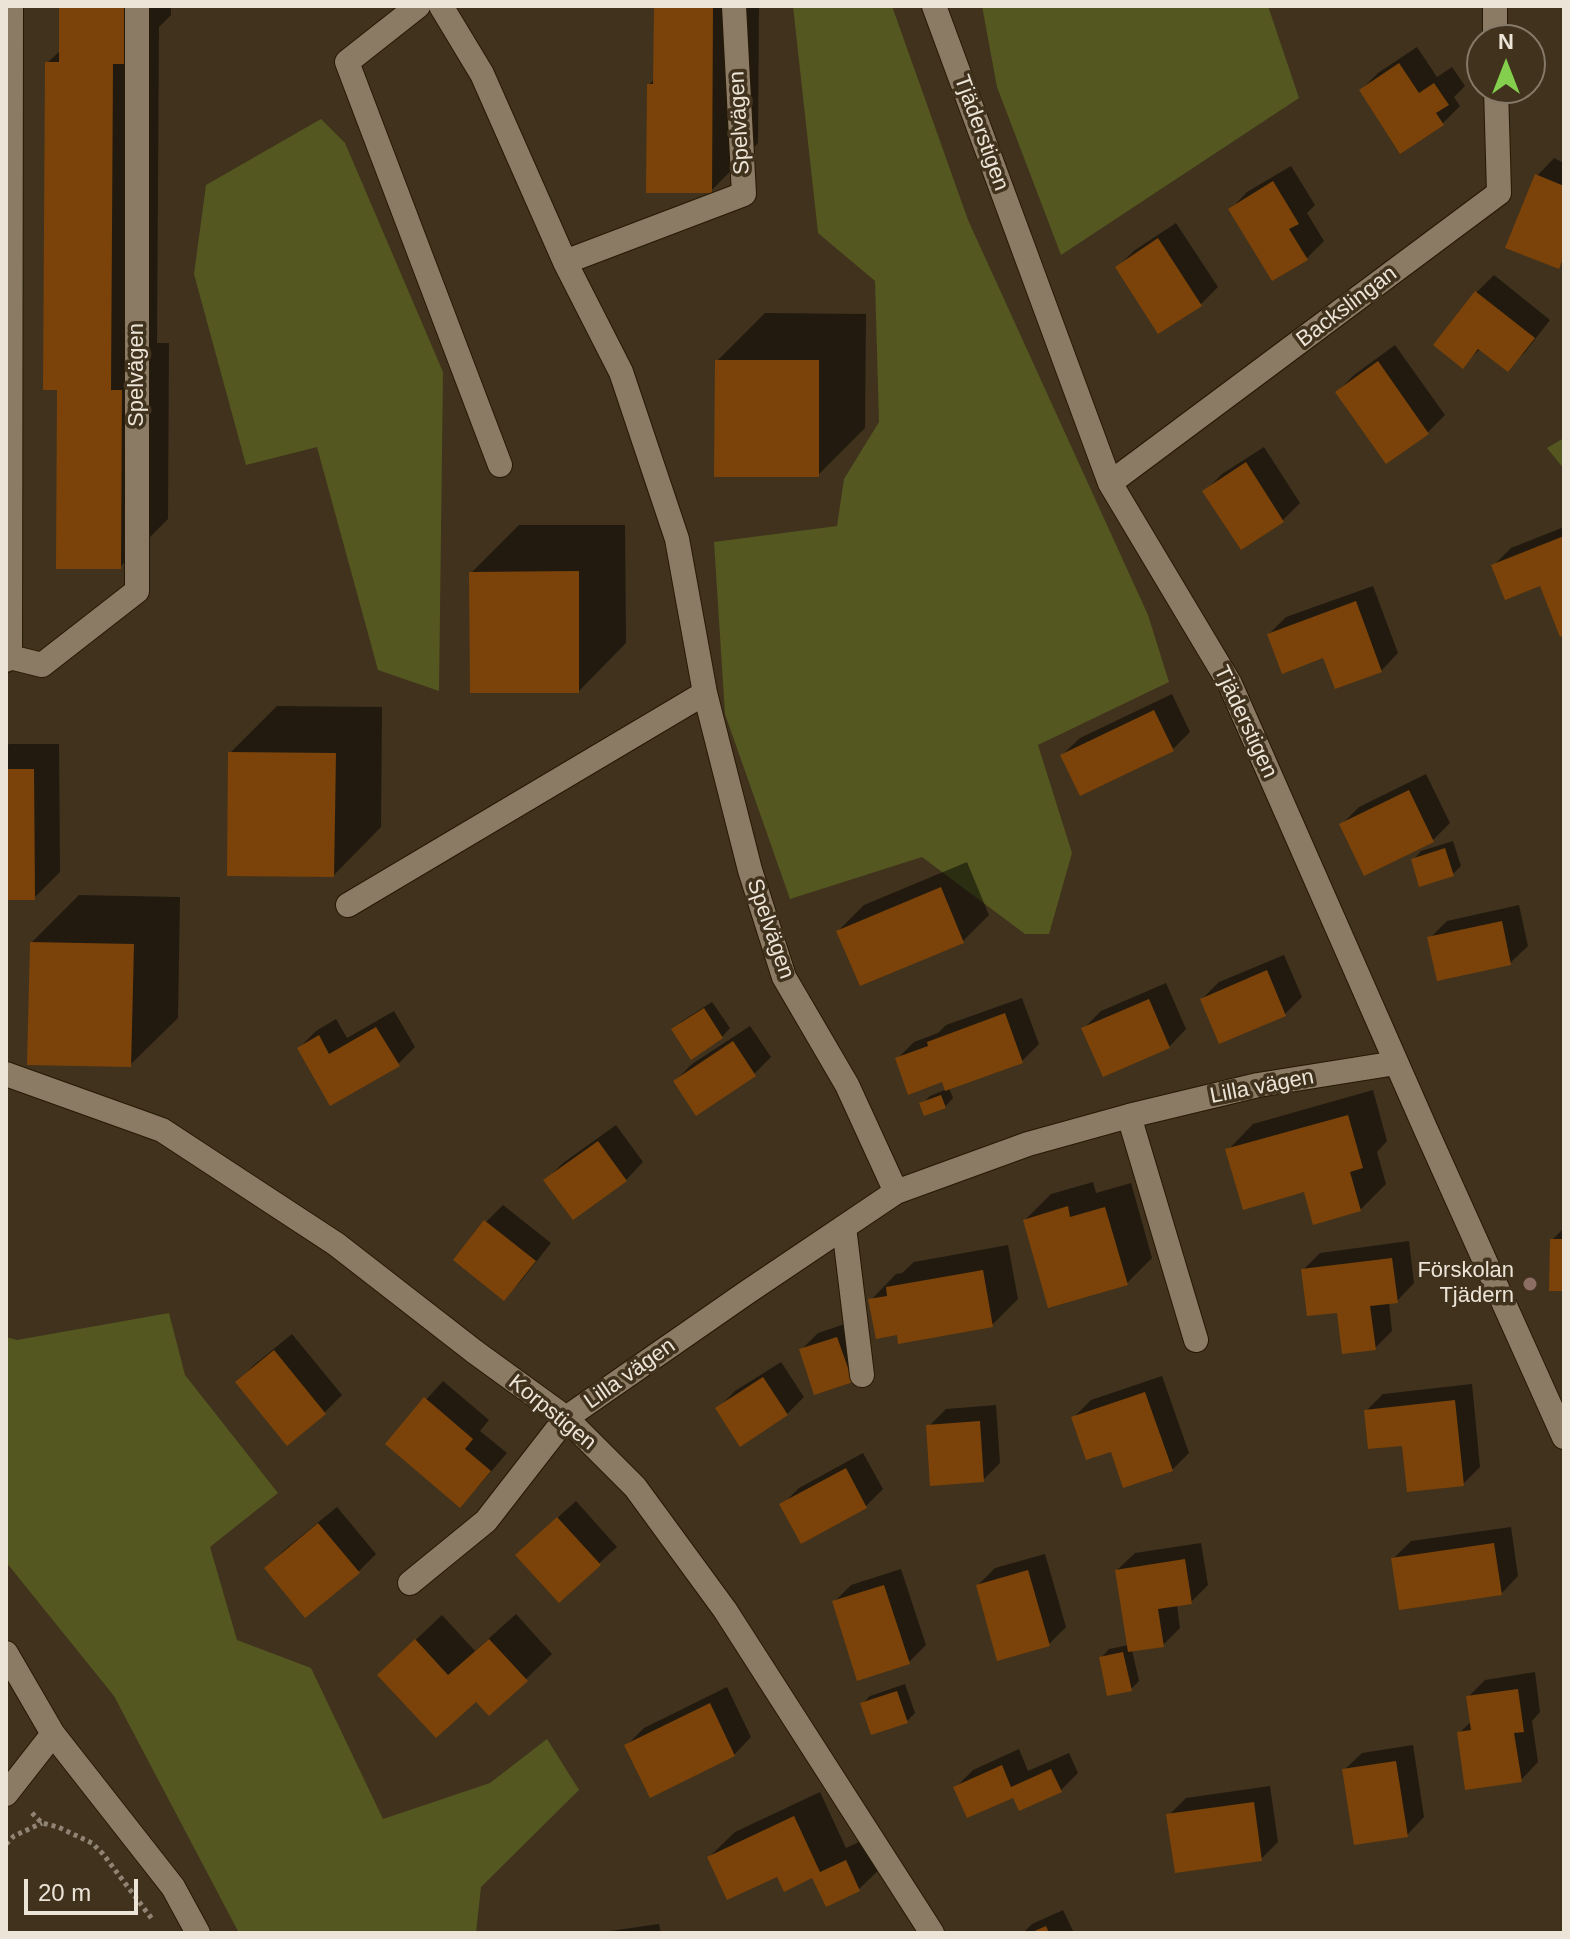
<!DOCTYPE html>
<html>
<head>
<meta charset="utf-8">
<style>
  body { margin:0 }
  #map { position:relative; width:1570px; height:1939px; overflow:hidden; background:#40321d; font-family:Arial,sans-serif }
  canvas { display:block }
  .frame { position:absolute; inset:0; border:8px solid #ece4d7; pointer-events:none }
  .north { position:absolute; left:1466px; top:24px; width:80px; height:80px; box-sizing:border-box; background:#40321d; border:2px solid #857967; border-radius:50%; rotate:0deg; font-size:22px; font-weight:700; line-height:32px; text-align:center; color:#ece4d7 }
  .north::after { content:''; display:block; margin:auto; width:28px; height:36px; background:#84cf4d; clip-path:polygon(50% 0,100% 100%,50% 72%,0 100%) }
  .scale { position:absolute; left:24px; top:1879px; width:114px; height:36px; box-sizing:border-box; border:4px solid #ece4d7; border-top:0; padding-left:10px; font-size:24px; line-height:28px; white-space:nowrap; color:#ece4d7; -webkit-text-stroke:6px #40321d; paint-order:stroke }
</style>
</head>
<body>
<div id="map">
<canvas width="1570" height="1939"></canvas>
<div class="frame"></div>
<div class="north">N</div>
<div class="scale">20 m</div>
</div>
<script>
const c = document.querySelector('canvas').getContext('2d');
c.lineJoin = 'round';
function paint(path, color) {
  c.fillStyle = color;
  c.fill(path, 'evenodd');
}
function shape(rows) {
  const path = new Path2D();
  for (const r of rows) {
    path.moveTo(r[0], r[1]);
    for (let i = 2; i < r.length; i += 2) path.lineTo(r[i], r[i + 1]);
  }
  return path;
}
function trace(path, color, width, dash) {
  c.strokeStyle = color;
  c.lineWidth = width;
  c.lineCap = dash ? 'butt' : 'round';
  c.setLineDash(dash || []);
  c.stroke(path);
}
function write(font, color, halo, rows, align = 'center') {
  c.font = font + ' Arial,sans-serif';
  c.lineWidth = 7;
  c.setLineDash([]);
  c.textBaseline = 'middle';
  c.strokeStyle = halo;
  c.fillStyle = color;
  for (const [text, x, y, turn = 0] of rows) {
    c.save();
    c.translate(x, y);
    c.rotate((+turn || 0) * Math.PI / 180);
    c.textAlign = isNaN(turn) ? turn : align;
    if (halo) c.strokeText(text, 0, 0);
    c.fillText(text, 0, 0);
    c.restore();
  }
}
const green = shape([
  [793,6,892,6,968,220,1148,615,1169,682,1038,745,1072,853,1049,934,1025,934,922,857,790,899,725,714,714,542,837,526,844,479,879,422,875,281,818,233],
  [982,6,1268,6,1299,98,1061,255,997,87],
  [321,119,345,143,443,372,439,691,378,670,317,447,246,465,194,274,206,185],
  [1564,438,1564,469,1547,448],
  [169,1313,185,1375,278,1493,210,1547,237,1640,311,1668,383,1819,490,1783,547,1739,579,1790,481,1887,476,1933,239,1933,114,1696,6,1562,6,1337,17,1340]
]);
const shadow = shape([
  [61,6,171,6,171,15,159,27,157,343,169,343,168,519,120,567,59,388,47,63,61,50],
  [656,6,759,6,758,143,711,191,649,85,655,78],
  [1417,47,1437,77,1452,67,1465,86,1454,97,1460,106,1442,124,1361,90,1378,73],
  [1554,158,1564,163,1564,261,1558,267,1537,176],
  [1291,166,1315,205,1307,213,1324,241,1307,258,1230,210,1247,192],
  [1176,223,1218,287,1201,304,1117,267,1135,250],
  [1494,275,1550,320,1525,352,1508,369,1481,348,1463,366,1436,345,1477,292],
  [765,313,866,314,865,428,818,475,717,361],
  [1395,345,1445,415,1428,432,1386,461,1337,392,1354,375],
  [1264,447,1300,503,1283,520,1242,547,1205,491,1222,474],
  [519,525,625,525,626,643,579,691,471,573],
  [1564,527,1564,633,1541,584,1494,565,1511,548],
  [1373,586,1398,653,1381,671,1325,656,1269,634,1286,617],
  [1172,694,1190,732,1173,749,1062,755,1080,738],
  [277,706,382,707,381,827,334,875,230,753],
  [9,744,59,744,60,872,34,898,6,898,6,747],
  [1426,774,1450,823,1433,840,1341,825,1359,807],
  [1453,841,1461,866,1453,874,1413,860,1421,851],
  [967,862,989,915,963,941,838,931,864,905],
  [79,895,180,897,178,1018,130,1065,31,943],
  [1519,905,1528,946,1510,963,1430,938,1447,921],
  [1284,955,1302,997,1285,1014,1202,999,1219,982],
  [1166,983,1186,1029,1169,1047,1084,1028,1101,1011],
  [1022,998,1039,1044,1022,1061,949,1088,953,1098,945,1107,922,1104,930,1096,947,1089,943,1080,897,1059,914,1042,938,1033,946,1025],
  [712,1002,730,1028,722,1037,691,1057,674,1029,682,1021],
  [394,1011,415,1047,398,1064,331,1103,299,1048,316,1031,336,1019,347,1038],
  [750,1026,771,1057,754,1074,675,1081,692,1064],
  [1373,1090,1387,1141,1377,1152,1386,1184,1360,1210,1305,1190,1228,1150,1253,1124],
  [616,1125,643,1162,626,1180,573,1218,546,1180,563,1163],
  [1093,1182,1096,1193,1131,1183,1152,1258,1126,1284,1025,1220,1051,1194],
  [503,1205,551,1243,521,1281,504,1298,486,1222],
  [1564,1228,1564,1289,1552,1240],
  [1409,1241,1414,1283,1397,1301,1389,1302,1392,1331,1375,1348,1338,1310,1303,1270,1320,1253],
  [1008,1245,1018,1299,992,1325,898,1332,871,1300,896,1274,902,1273,914,1262],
  [854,1321,851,1380,801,1350,818,1333],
  [292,1334,342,1395,325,1412,287,1443,237,1382,254,1365],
  [781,1362,804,1397,787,1414,718,1408,735,1391],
  [1162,1376,1189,1453,1172,1470,1112,1449,1073,1418,1091,1400],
  [443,1381,489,1420,480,1431,507,1453,477,1488,387,1443],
  [1472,1384,1480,1467,1463,1484,1404,1443,1366,1411,1383,1394],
  [996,1405,1000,1463,983,1480,929,1426,946,1409],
  [863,1453,883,1489,866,1506,782,1505,799,1488],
  [576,1501,617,1547,559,1600,535,1538],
  [337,1507,376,1554,359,1571,305,1615,266,1568,283,1551],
  [1511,1527,1518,1576,1501,1594,1394,1558,1411,1541],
  [1201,1543,1208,1585,1191,1602,1177,1605,1180,1628,1163,1645,1132,1650,1139,1681,1131,1689,1101,1658,1109,1649,1129,1645,1117,1570,1135,1553],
  [1045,1554,1066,1627,1049,1644,978,1585,995,1568],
  [901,1569,926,1645,909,1662,834,1602,851,1585],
  [516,1614,552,1654,526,1679,476,1700,406,1649,442,1615,475,1651],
  [1535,1672,1540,1712,1532,1721,1538,1762,1521,1780,1459,1733,1472,1721,1468,1697,1485,1680],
  [905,1684,915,1713,907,1721,862,1704,870,1696],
  [727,1687,751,1737,734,1755,627,1745,644,1728],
  [1413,1745,1424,1817,1407,1835,1344,1770,1362,1753],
  [1019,1749,1028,1771,1069,1753,1078,1773,1061,1790,1014,1795,956,1787,973,1770],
  [1270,1786,1278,1842,1261,1859,1169,1815,1186,1798],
  [820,1792,846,1848,872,1836,885,1864,859,1889,813,1876,709,1857,735,1832],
  [1063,1910,1074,1933,1023,1933,1032,1924],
  [659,1924,661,1933,609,1933,610,1931]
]);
const building = shape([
  [59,6,125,6,125,64,113,64,111,390,122,390,121,569,56,569,57,390,43,390,45,62,59,62],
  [654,6,713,6,712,193,646,193,647,84,653,84],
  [1399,63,1419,93,1434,83,1449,105,1436,113,1444,125,1400,154,1359,90],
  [1535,174,1564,186,1564,257,1559,269,1505,248],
  [1273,181,1299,224,1289,229,1308,260,1272,281,1228,209],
  [1158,238,1202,306,1158,334,1115,267],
  [1475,291,1535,338,1508,372,1478,349,1463,369,1433,345],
  [715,360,819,360,819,477,714,477],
  [1378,361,1429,434,1386,464,1335,392],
  [1246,462,1284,522,1241,550,1202,491],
  [1564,536,1564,635,1560,637,1540,586,1505,600,1491,565],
  [579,571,579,693,470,693,469,572],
  [1356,601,1382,672,1335,689,1323,658,1282,674,1267,634],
  [1154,710,1174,751,1080,796,1060,755],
  [228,752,336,753,334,877,227,876],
  [6,769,34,769,35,900,6,900],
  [1409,790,1434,842,1364,876,1339,824],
  [1445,848,1454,876,1419,887,1411,859],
  [941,887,964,943,860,986,836,931],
  [1502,921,1511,965,1437,981,1427,937],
  [30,942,134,944,131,1067,27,1065],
  [1267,970,1286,1016,1219,1044,1200,999],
  [1149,999,1170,1048,1103,1077,1081,1028],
  [704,1008,723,1038,691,1060,671,1029],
  [1005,1013,1023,1063,945,1091,942,1082,908,1095,895,1058,928,1046,927,1042],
  [376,1027,400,1066,330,1106,297,1048,319,1035,329,1054],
  [733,1041,756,1076,696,1116,673,1081],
  [941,1095,946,1108,924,1116,919,1103],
  [1348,1115,1363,1168,1350,1172,1361,1211,1313,1225,1304,1192,1243,1210,1225,1149],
  [598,1141,627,1181,573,1220,543,1180],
  [1068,1206,1070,1217,1105,1207,1128,1285,1048,1308,1023,1220],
  [484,1220,536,1261,504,1301,453,1260],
  [1550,1239,1564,1239,1564,1291,1549,1291],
  [1392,1258,1398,1303,1370,1306,1376,1350,1342,1354,1337,1313,1307,1316,1301,1269],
  [983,1270,993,1327,898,1344,897,1335,876,1339,868,1299,887,1296,886,1287],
  [837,1337,853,1382,814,1395,799,1349],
  [274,1350,326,1414,287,1446,235,1382],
  [763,1377,788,1415,740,1447,715,1408],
  [1145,1392,1173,1471,1123,1488,1111,1452,1086,1460,1071,1417],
  [424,1397,473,1439,465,1449,491,1471,460,1508,385,1444],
  [1455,1400,1464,1486,1407,1492,1402,1446,1368,1449,1364,1410],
  [980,1421,984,1482,930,1486,926,1425],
  [846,1468,867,1508,801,1544,779,1504],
  [557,1517,601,1565,559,1603,515,1555],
  [318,1523,360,1573,305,1618,264,1568],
  [1494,1543,1502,1595,1399,1610,1391,1558],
  [1185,1559,1192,1604,1158,1609,1164,1647,1128,1652,1115,1570],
  [1028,1570,1050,1646,997,1661,976,1585],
  [884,1585,910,1664,857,1681,832,1601],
  [415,1639,448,1675,489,1639,528,1681,489,1716,476,1702,436,1738,377,1675],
  [1123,1652,1132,1691,1107,1696,1099,1657],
  [1518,1689,1524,1732,1514,1733,1522,1782,1465,1790,1457,1732,1471,1730,1466,1696],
  [897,1691,908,1723,871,1735,860,1703],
  [710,1703,735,1756,650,1798,624,1745],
  [1396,1761,1408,1837,1354,1845,1342,1769],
  [1002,1765,1011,1787,1051,1769,1062,1792,1019,1811,1013,1798,967,1818,953,1787],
  [1254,1802,1262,1861,1175,1873,1166,1814],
  [794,1816,820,1872,846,1860,860,1891,826,1907,812,1878,784,1892,777,1877,727,1900,707,1857],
  [1046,1926,1049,1933,1030,1933]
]);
const path = shape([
  [32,1813,42,1823,58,1827,92,1843,103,1854,152,1919],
  [6,1844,14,1836,42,1823]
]);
const minor = shape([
  [418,6,347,62,500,465],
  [441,6,482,74,565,262,621,372,677,539,705,693,750,870,784,977,847,1085,896,1192],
  [934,6,1110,483,1230,684,1426,1130,1564,1437],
  [1495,6,1495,40],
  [565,262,744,194,734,6],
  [1110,483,1499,193,1496,88],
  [10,657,42,665,137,591,137,6],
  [6,660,10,657,11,6],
  [348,905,705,693],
  [6,1074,162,1130,336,1244,475,1352,566,1418,635,1487,725,1610,932,1933],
  [1129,1116,1196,1340],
  [844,1227,862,1375],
  [410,1583,486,1521,566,1418,746,1293,896,1192,1028,1144,1129,1116,1258,1085,1396,1063],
  [6,1653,53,1734,173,1887,198,1933],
  [6,1794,53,1734]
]);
const markers = [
  [1530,1284,8,"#8d6e63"]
];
const streetNames = [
  ["Spelvägen",740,123,-93],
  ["Tjäderstigen",981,133,70],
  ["Backslingan",1347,307,-37],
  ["Spelvägen",137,375,-90],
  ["Tjäderstigen",1245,722,65],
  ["Spelvägen",770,929,71],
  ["Lilla vägen",1262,1087,-11],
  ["Lilla vägen",630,1374,-35],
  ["Korpstigen",552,1413,39]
];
const poiNames = [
  ["Förskolan",1514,1271],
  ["Tjädern",1514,1296]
];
paint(green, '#545720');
paint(shadow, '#0007');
paint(building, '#7b4309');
trace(minor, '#261905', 26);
trace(path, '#908574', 5, [4, 4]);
trace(minor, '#8b7b64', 24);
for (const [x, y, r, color] of markers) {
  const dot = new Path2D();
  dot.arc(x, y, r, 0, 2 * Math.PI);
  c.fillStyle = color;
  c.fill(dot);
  trace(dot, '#40321d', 3);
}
write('22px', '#ece4d7', '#40321d', streetNames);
write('22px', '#ece4d7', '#40321d', poiNames, 'right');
</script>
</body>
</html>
